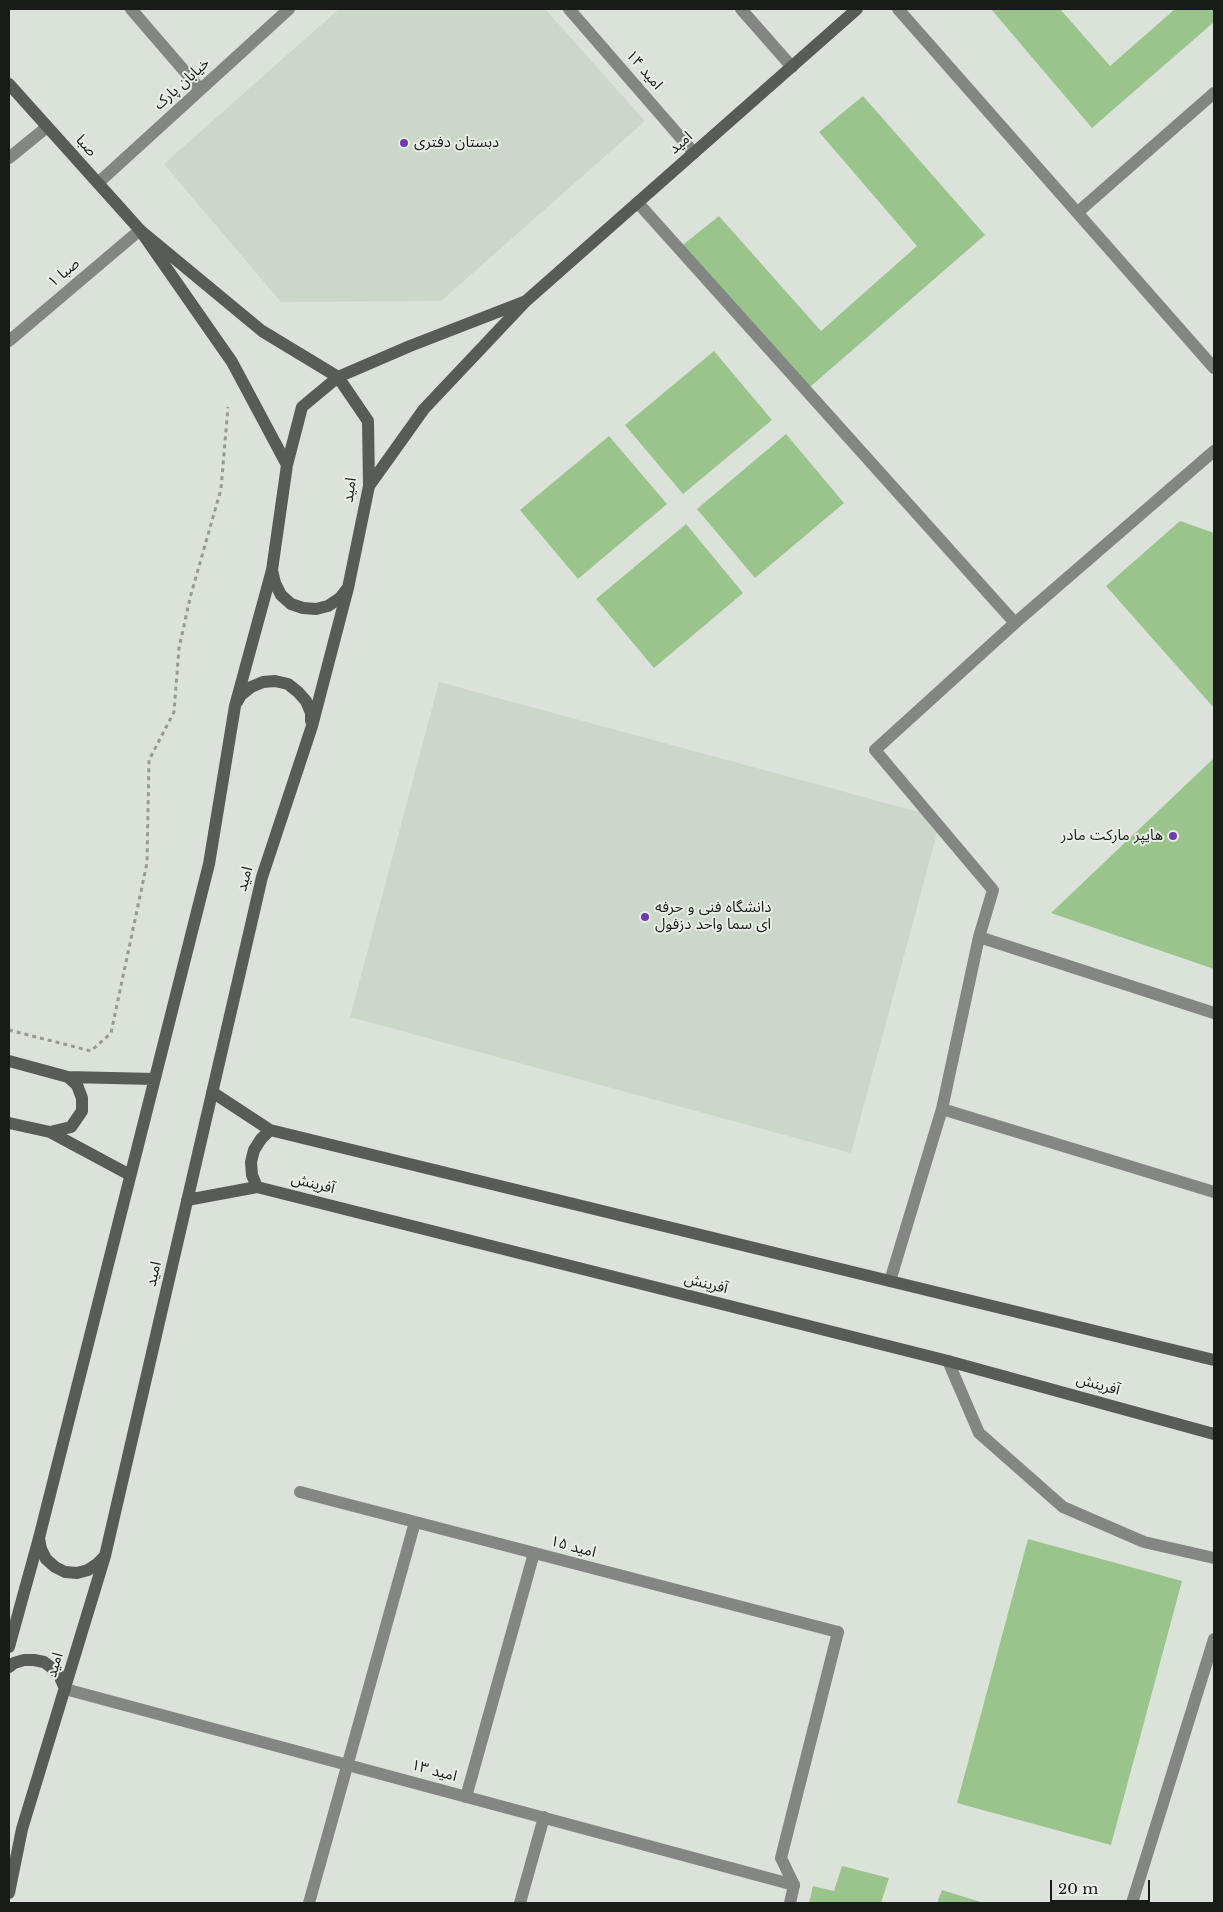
<!DOCTYPE html>
<html>
<head>
<meta charset="utf-8">
<style>
  body { margin:0 }
  #map { position:relative; width:1223px; height:1912px; overflow:hidden; background:#dbe2d9; font-family:"Libre Baskerville",serif }
  canvas { display:block }
  .frame { position:absolute; inset:0; border:10px solid #191b18; pointer-events:none }
  .scale { position:absolute; left:1050px; top:1880px; width:100px; height:22px; box-sizing:border-box; border:2px solid #191b18; border-top:0; padding-left:6px; font-size:15px; line-height:18px; white-space:nowrap; color:#191b18; -webkit-text-stroke:4px #e8efe6; paint-order:stroke }
</style>
</head>
<body>
<div id="map">
<canvas width="1223" height="1912"></canvas>
<div class="frame"></div>
<div class="scale">20 m</div>
</div>
<script>
const c = document.querySelector('canvas').getContext('2d');
c.lineJoin = 'round';
function paint(path, color) {
  c.fillStyle = color;
  c.fill(path, 'evenodd');
}
function shape(rows) {
  const path = new Path2D();
  for (const r of rows) {
    path.moveTo(r[0], r[1]);
    for (let i = 2; i < r.length; i += 2) path.lineTo(r[i], r[i + 1]);
  }
  return path;
}
function trace(path, color, width, dash) {
  c.strokeStyle = color;
  c.lineWidth = width;
  c.lineCap = dash ? 'butt' : 'round';
  c.setLineDash(dash || []);
  c.stroke(path);
}
function write(font, color, halo, rows, align = 'center') {
  c.font = font + ' "Libre Baskerville","Noto Sans Arabic",serif';
  c.lineWidth = 4;
  c.setLineDash([]);
  c.textBaseline = 'middle';
  c.strokeStyle = halo;
  c.fillStyle = color;
  for (const [text, x, y, turn = 0] of rows) {
    c.save();
    c.translate(x, y);
    c.rotate((+turn || 0) * Math.PI / 180);
    c.textAlign = isNaN(turn) ? turn : align;
    if (halo) c.strokeText(text, 0, 0);
    c.fillText(text, 0, 0);
    c.restore();
  }
}
const built = shape([
  [339,9,545,9,645,121,441,301,281,302,164,164],
  [439,682,941,818,851,1153,350,1017]
]);
const building = shape([
  [991,9,1060,9,1110,66,1175,9,1214,9,1214,22,1092,128],
  [863,96,985,235,803,393,679,248,719,216,821,331,917,246,819,132],
  [714,351,772,420,683,494,625,425],
  [786,434,844,503,755,578,697,509],
  [609,436,667,504,578,579,520,510],
  [1180,521,1214,533,1214,708,1106,586],
  [686,524,743,593,654,668,596,599],
  [1214,758,1214,969,1051,913],
  [1028,1539,1182,1581,1111,1845,957,1803],
  [842,1866,889,1878,881,1903,809,1903,813,1886,834,1891],
  [942,1890,984,1903,937,1903]
]);
const path = shape([
  [9,1030,91,1051,111,1033,147,863,149,760,174,712,179,648,190,598,221,489,228,407]
]);
const lane = shape([
  [948,1361,979,1433,1063,1507,1144,1542,1214,1558],
  [466,1797,534,1553],
  [790,1903,794,1885,781,1858,838,1632],
  [1132,1903,1214,1639]
]);
const street = shape([
  [131,9,200,89],
  [569,9,694,153],
  [741,9,792,67],
  [898,9,1214,368],
  [9,158,47,127],
  [98,183,289,9],
  [638,203,1015,623],
  [1078,212,1214,93],
  [9,341,140,230],
  [979,937,1214,1013],
  [942,1109,1214,1192],
  [890,1281,942,1109,979,937,993,890,875,750,1015,623,1214,451],
  [300,1492,838,1632],
  [65,1689,794,1885],
  [309,1903,415,1522],
  [520,1903,544,1817]
]);
const secondary = shape([
  [9,84,140,230],
  [369,486,424,409,526,301,857,9],
  [272,570,275,583,281,595,291,604,303,608,316,609,328,606,340,598,346,590],
  [237,702,241,695,251,687,263,682,275,681,288,684,298,692,306,701,311,713,311,721],
  [9,1061,68,1077,154,1079],
  [212,1092,270,1130,1214,1360],
  [9,1123,50,1132,130,1175],
  [50,1132,71,1127,82,1111,82,1098,77,1085,68,1077],
  [257,1187,252,1175,251,1162,254,1150,261,1139,270,1130],
  [187,1200,257,1187,948,1361,1214,1434],
  [39,1538,41,1549,46,1559,55,1567,65,1572,77,1573,88,1570,97,1564,104,1557],
  [9,1647,39,1538,209,864,235,706,272,570,287,465,302,407,338,377,410,346,526,301],
  [9,1667,14,1663,24,1660,34,1660,44,1662,52,1668,59,1675,65,1689],
  [9,1893,22,1829,105,1556,262,877,312,726,348,588,369,486,368,421,338,377,262,331,140,230,232,362,287,465]
]);
const markers = [
  [404,143,5,"#7338ae"],
  [1173,836,5,"#7338ae"],
  [645,917,5,"#7338ae"]
];
const streetNames = [
  ["امید ۱۴",644,70,49],
  ["خیابان پارک",182,84,-42],
  ["امید",681,143,-41],
  ["صبا",86,146,48],
  ["صبا ۱",64,273,-40],
  ["امید",350,490,-82],
  ["امید",245,879,-75],
  ["آفرینش",313,1184,14],
  ["امید",154,1274,-77],
  ["آفرینش",706,1284,14],
  ["آفرینش",1098,1385,15],
  ["امید ۱۵",573,1547,15],
  ["امید",55,1665,-73],
  ["امید ۱۳",434,1771,15]
];
const poiNames = [
  ["دبستان دفتری",414,143],
  ["هایپر مارکت مادر",1163,836,"right"],
  ["دانشگاه فنی و حرفه",655,908],
  ["ای سما واحد دزفول",655,925]
];
paint(built, '#cbd7c8');
paint(building, '#9bc48d');
trace(path, '#959a93', 3, [4, 4]);
trace(lane, '#838682', 12);
trace(street, '#838682', 12);
trace(secondary, '#585c57', 12);
for (const [x, y, r, color] of markers) {
  const dot = new Path2D();
  dot.arc(x, y, r, 0, 2 * Math.PI);
  c.fillStyle = color;
  c.fill(dot);
  trace(dot, '#e8efe6', 2);
}
write('15px', '#191b18', '#e8efe6', streetNames);
write('15px', '#191b18', '#e8efe6', poiNames, 'left');
</script>
</body>
</html>
